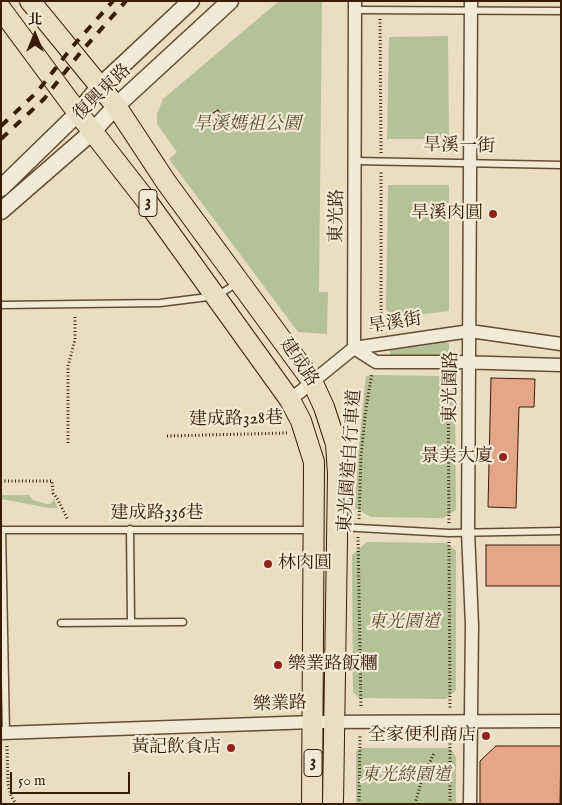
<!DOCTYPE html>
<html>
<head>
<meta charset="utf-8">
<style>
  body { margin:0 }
  #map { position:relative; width:562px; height:805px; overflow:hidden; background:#ebddc2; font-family:"IM FELL English","Noto Serif TC",serif }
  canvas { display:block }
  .frame { position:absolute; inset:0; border:2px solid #381c05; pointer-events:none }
  .north { position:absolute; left:10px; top:10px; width:50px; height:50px; -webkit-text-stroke:4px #f2e9d7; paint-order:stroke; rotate:0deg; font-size:14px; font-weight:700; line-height:20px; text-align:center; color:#381c05 }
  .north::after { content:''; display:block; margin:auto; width:18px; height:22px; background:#381c05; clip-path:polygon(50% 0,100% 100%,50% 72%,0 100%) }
  .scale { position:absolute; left:10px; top:772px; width:120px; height:22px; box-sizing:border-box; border:2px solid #381c05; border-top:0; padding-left:6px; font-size:15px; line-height:18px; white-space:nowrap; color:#381c05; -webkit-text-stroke:4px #f2e9d7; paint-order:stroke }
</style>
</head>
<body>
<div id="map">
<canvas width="562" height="805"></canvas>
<div class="frame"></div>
<div class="north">北</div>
<div class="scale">50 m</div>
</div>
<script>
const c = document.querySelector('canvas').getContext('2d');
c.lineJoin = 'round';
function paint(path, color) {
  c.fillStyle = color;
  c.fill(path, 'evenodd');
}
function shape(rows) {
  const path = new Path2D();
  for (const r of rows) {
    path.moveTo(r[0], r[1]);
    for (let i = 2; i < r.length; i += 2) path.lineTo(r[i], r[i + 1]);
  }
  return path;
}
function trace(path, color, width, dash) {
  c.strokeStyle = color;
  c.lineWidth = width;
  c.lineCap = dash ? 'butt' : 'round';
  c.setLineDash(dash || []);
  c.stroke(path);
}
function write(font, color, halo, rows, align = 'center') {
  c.font = font + ' "IM FELL English","Noto Serif TC",serif';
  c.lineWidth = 4.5;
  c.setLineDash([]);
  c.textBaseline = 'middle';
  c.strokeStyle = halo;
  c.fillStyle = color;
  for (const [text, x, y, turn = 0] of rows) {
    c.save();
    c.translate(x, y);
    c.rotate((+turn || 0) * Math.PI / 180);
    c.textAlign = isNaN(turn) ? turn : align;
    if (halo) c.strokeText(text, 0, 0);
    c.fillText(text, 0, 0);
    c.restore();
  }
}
const green = shape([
  [279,1,322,1,319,292,328,292,327,334,298,332,169,159,177,152,157,124,157,114,163,99],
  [448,36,449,139,387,139,389,37],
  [388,185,449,185,449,311,392,318,386,310],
  [444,341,449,343,449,354,445,356,390,356,390,350],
  [372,375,446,376,455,385,456,510,443,518,371,517,355,508,358,454,366,376],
  [1,493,3,495,29,495,33,500,46,504,50,504,54,499,58,508,50,508,1,499],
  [367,542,447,543,456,551,456,690,446,699,359,698,353,692,352,555],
  [361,748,447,748,451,749,456,757,456,804,356,804,356,751]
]);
const building = shape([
  [218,110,225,120,215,126,208,116,218,110],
  [491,378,535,379,534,407,519,407,516,508,488,507,491,378],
  [486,545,561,545,561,586,486,586,486,545],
  [496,746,561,746,560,804,480,804,480,761,496,746]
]);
const path = shape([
  [380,19,381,153],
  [381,331,381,172],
  [167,436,287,433],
  [68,443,68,366,75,340,75,315],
  [1,481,52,481,53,493,58,500,68,520],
  [359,519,361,456,366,408,372,373],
  [449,523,448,384,451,375],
  [358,537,361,708],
  [449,542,450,708],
  [7,746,8,784,11,796,16,804],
  [359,804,360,735],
  [415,804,421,782,434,753],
  [450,804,450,734]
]);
const service = shape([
  [356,10,561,11],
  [356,161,561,165],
  [1,305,160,303,216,296,238,283],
  [340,527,449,533,561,531],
  [130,529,131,622],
  [1,530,310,530],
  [2,530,6,733],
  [61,623,183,622]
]);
const minor = shape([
  [354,348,376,362,456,362,561,365],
  [354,348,470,331,561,344],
  [290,400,354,348,355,1],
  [1,733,313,722,561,721],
  [470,804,472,625,468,532,471,1]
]);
const tertiary = shape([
  [1,188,78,113,99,87,191,1],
  [1,211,93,131,116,106,230,1]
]);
const primary = shape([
  [30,1,116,106,166,182,312,381,324,407,336,444,338,474,333,804],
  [1,9,78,113,149,204,290,400,301,421,314,462,312,804]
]);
const rail = shape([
  [1,126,37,92,73,46,113,1],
  [1,139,44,99,80,53,126,1]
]);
const markers = [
  [493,214,5,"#8f2418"],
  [503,457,5,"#8f2418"],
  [268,564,5,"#8f2418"],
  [278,665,5,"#8f2418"],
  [486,736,5,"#8f2418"],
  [231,748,5,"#8f2418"]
];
const shields = [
  [148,203,18],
  [313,763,18]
];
const shieldNames = [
  ["3",148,203],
  ["3",313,763]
];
const streetNames = [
  ["復興東路",103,93,-44],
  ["旱溪一街",459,147,1],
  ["東光路",338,216,-89],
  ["旱溪街",395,324,-9],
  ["建成路",298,363,56],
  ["東光園路",452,387,-89],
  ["建成路328巷",236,420,-1],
  ["東光園道自行車道",351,461,-86],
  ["建成路336巷",157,514],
  ["樂業路",280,705,-2]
];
const parkNames = [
  ["旱溪媽祖公園",247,125],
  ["東光園道",404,623],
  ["東光綠園道",406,776]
];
const poiNames = [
  ["旱溪肉圓",483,214],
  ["景美大廈",493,457],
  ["林肉圓",278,564,"left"],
  ["樂業路飯糰",288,665,"left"],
  ["全家便利商店",476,736],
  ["黃記飲食店",221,748]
];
paint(green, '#b5c295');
paint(building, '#e5a588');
trace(building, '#381c05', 1);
trace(service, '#654c34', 9);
trace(minor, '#654c34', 15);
trace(tertiary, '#654c34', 19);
trace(primary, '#381c05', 22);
trace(path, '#381c05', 3, [1, 2.5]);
trace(service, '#f2e9d7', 6);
trace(minor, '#f2e9d7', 12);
trace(tertiary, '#f2e9d7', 16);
trace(primary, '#ebddc2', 20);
trace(rail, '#381c05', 4, [9, 9]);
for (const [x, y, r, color] of markers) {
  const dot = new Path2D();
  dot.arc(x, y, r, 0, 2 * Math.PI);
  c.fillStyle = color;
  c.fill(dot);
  trace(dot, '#f2e9d7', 2);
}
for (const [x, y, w] of shields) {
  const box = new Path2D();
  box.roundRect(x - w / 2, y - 13.5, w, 27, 4);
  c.fillStyle = '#f2e9d7';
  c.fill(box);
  trace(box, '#381c05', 1);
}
write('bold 16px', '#381c05', null, shieldNames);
write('18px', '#381c05', '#f2e9d7', streetNames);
write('italic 18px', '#5e4e30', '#f2e9d7', parkNames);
write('18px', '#381c05', '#f2e9d7', poiNames, 'right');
</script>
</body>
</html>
